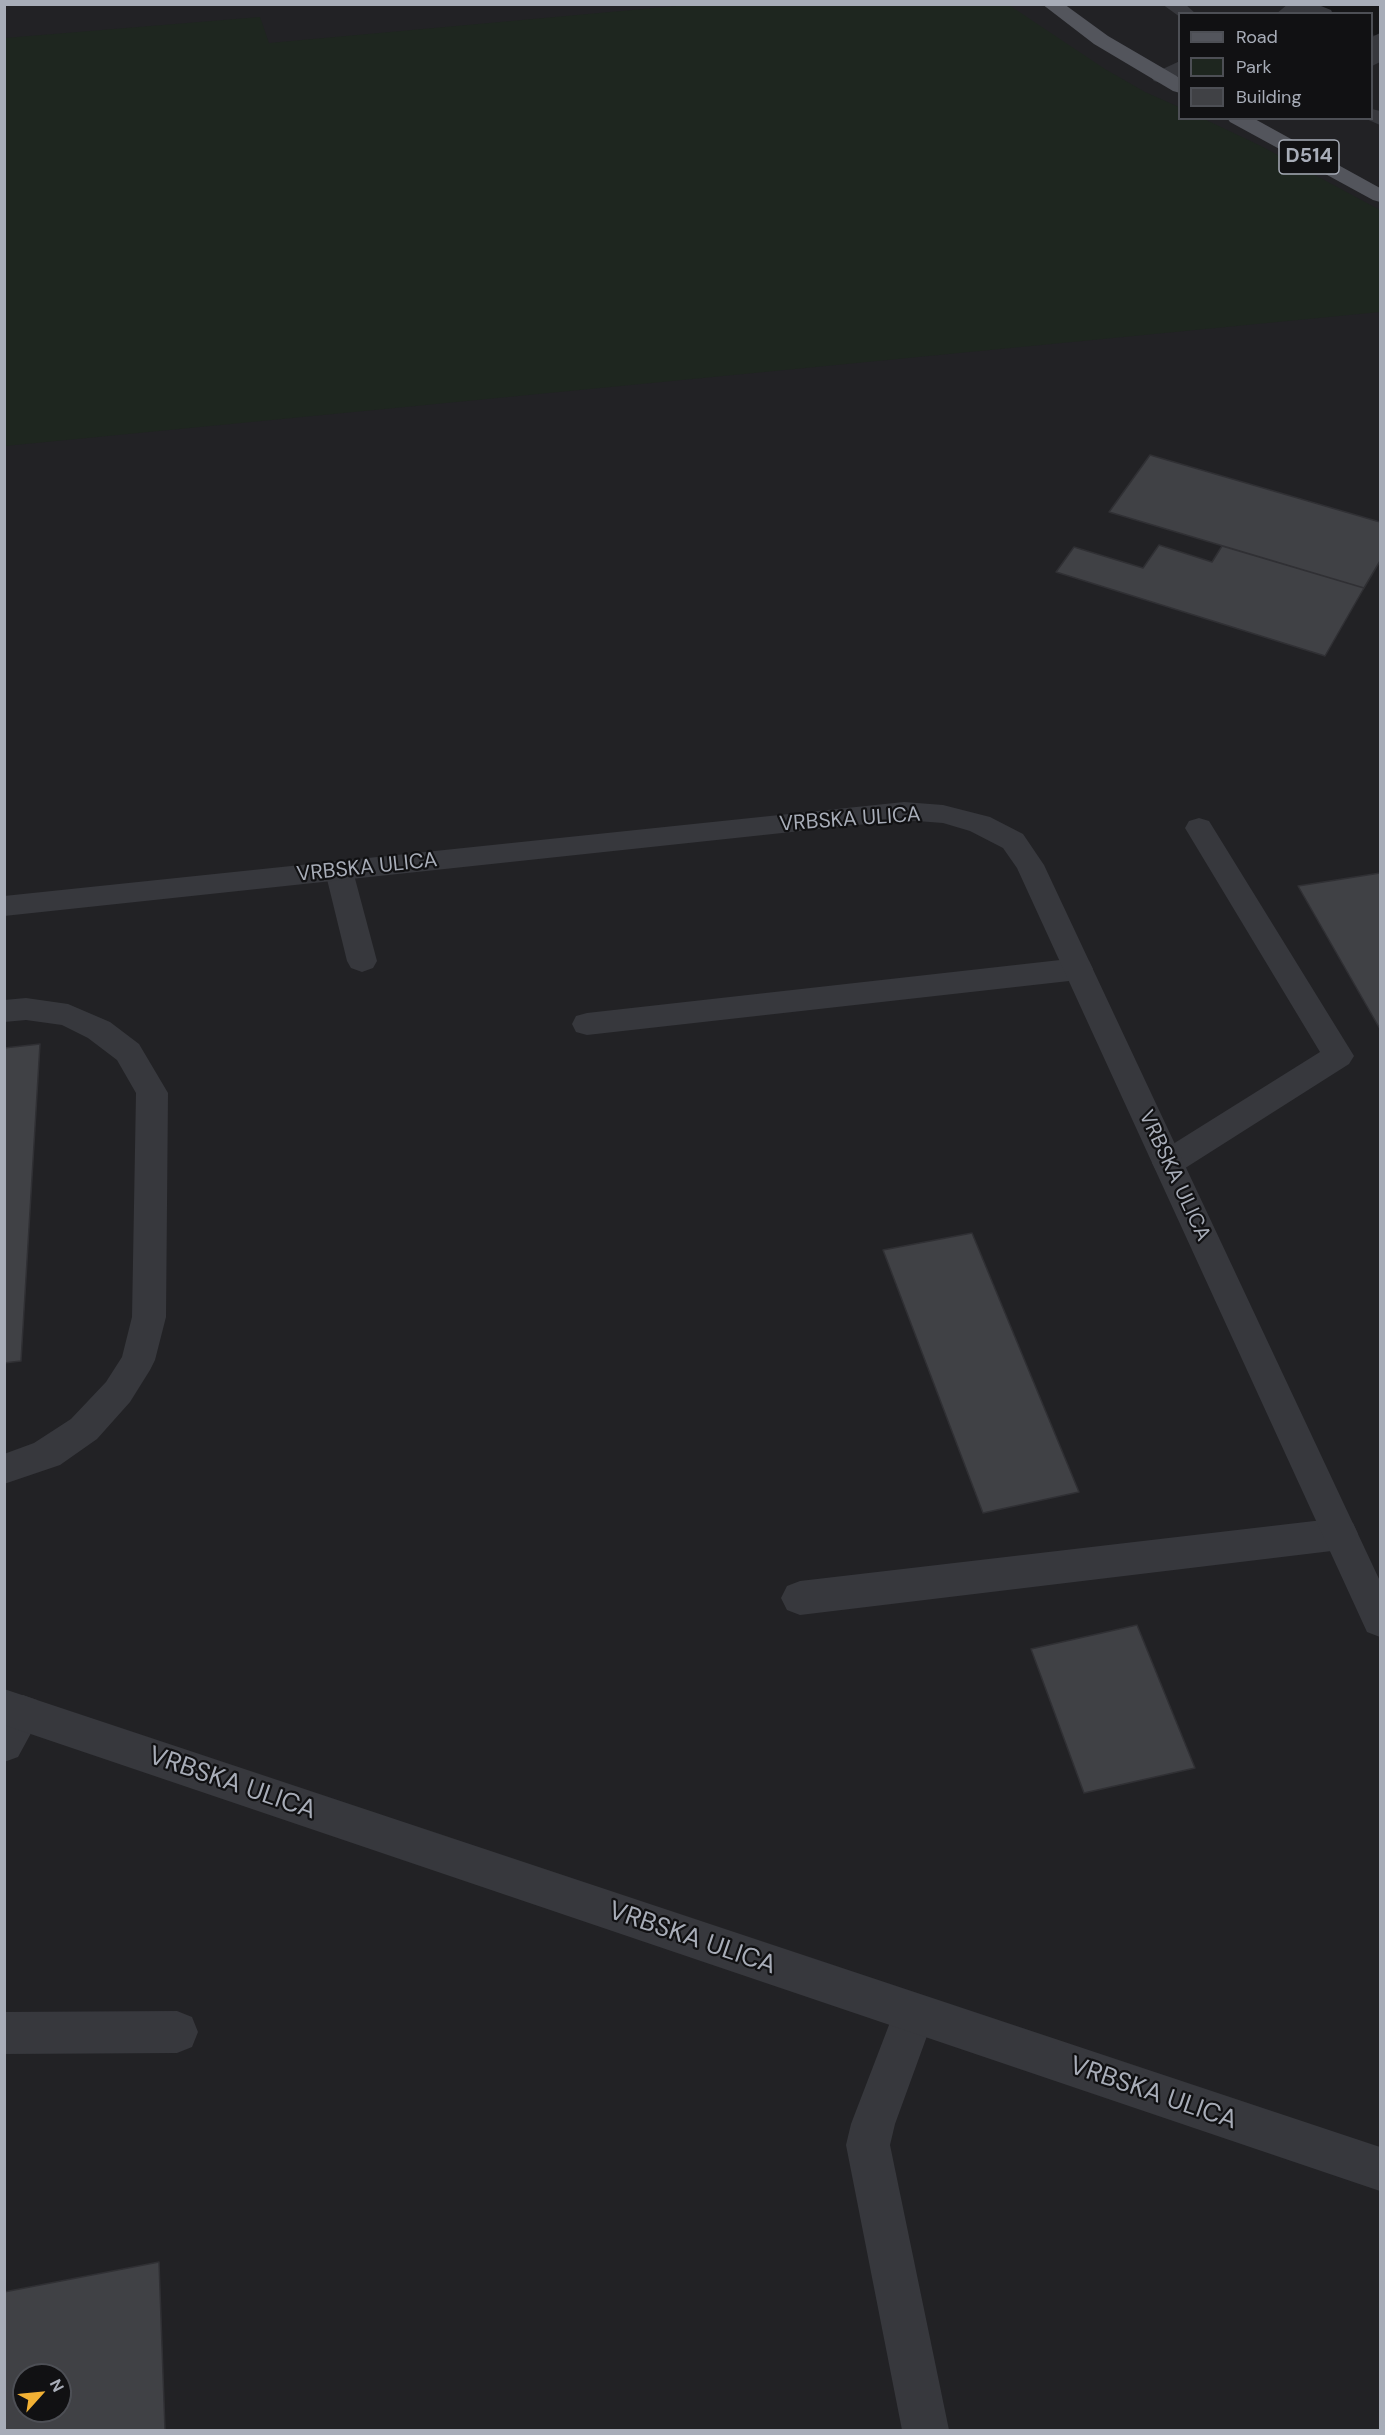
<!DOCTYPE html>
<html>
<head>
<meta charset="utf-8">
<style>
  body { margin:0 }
  #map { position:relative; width:1385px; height:2435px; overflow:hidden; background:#161618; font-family:"DM Sans",sans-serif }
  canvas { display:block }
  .frame { position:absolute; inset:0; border:6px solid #a8adb8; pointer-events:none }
  .legend { position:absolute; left:1178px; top:12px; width:195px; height:108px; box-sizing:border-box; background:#111113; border:2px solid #4d4f55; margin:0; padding:8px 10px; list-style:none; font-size:18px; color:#a8adb8 }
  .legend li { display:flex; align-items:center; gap:12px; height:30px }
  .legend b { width:30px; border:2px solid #4d4f55 }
  .north { position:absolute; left:12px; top:2363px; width:60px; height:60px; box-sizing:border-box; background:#111113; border:2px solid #4d4f55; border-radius:50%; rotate:63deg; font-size:16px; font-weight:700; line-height:24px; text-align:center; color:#a8adb8 }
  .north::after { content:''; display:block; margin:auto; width:21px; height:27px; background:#f2b134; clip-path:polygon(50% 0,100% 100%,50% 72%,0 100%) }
</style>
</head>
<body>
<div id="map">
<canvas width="1385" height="2435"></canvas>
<div class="frame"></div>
<ul class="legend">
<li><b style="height:8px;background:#53555c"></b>Road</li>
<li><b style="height:16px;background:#1e261f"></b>Park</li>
<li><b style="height:16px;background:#404145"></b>Building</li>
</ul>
<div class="north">N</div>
</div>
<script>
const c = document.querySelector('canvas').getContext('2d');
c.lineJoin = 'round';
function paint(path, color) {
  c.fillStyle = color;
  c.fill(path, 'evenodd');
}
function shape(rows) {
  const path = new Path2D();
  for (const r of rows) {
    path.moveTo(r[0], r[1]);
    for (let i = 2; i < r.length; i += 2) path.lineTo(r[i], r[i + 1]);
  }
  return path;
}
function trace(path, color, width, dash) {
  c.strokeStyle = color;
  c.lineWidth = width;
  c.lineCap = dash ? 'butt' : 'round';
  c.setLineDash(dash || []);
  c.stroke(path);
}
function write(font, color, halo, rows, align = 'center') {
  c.font = font + ' "DM Sans",sans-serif';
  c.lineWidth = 4.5;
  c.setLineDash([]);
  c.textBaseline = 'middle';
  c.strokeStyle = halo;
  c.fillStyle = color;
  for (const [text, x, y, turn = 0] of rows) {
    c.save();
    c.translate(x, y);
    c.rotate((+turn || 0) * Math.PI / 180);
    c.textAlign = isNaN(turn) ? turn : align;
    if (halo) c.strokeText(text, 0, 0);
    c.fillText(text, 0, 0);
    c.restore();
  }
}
const built = shape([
  [1289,4,1314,13,1180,14,1180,118,1372,118,1372,34,1380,37,1380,2430,5,2430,5,5],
  [24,2375,60,2375,60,2411,24,2411]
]);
const green = shape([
  [698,4,1009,5,1105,69,1145,92,1179,107,1180,118,1204,119,1261,146,1380,210,1380,312,5,446,5,38,260,17,269,43]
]);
const building = shape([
  [1150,455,1380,522,1380,561,1364,588,1109,512,1150,455],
  [1159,545,1212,562,1222,546,1364,588,1325,656,1056,572,1074,547,1143,568,1159,545],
  [1380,873,1380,1029,1298,886,1380,873],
  [40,1044,21,1361,4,1363,4,1048,40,1044],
  [972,1233,1079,1492,983,1513,883,1250,972,1233],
  [1137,1625,1195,1768,1084,1793,1031,1649,1137,1625],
  [159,2262,165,2430,4,2430,4,2292,159,2262],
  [24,2375,60,2375,60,2411,24,2411,24,2375]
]);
const service = shape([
  [1162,4,1185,4,1196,14,1180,14,1180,17,1162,4],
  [1288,4,1316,4,1331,10,1333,14,1305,14,1290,8,1288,4],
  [1380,33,1380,62,1372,66,1372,37,1380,33],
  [1372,109,1380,111,1380,125,1364,118,1372,118,1372,109],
  [1199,818,1209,821,1354,1056,1349,1064,1179,1172,1168,1175,1157,1172,1152,1163,1157,1154,1320,1052,1185,828,1189,821,1199,818],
  [339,861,349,864,353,871,377,961,373,968,362,972,351,968,347,961,325,871,329,864,339,861],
  [1078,958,1089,961,1093,969,1089,977,1078,980,587,1035,576,1032,572,1024,576,1016,587,1013,1078,958],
  [26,998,68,1004,110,1022,139,1044,168,1093,166,1317,155,1360,150,1370,130,1402,97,1439,60,1465,4,1484,4,1454,34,1443,71,1419,106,1382,122,1357,132,1317,136,1093,117,1060,88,1038,62,1025,26,1020,4,1022,4,1000,26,998],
  [1340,1518,1353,1523,1358,1534,1353,1545,1340,1550,800,1615,787,1610,781,1598,787,1586,800,1581,1340,1518],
  [23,1695,37,1700,42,1713,18,1757,4,1762,4,1708,9,1700,23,1695],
  [914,1993,929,1999,935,2014,895,2124,890,2145,949,2430,902,2430,846,2145,851,2124,899,1999,914,1993],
  [177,2011,192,2017,198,2032,192,2047,177,2053,4,2054,4,2012,177,2011]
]);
const minor = shape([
  [1288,4,1311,4,1299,14,1276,14,1288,4],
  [1180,61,1180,75,1161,83,1154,81,1151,77,1154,73,1180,61],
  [904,802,943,805,990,817,1023,834,1044,865,1380,1581,1380,1637,1367,1632,1017,868,1003,848,970,831,943,823,904,820,4,916,4,896,904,802],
  [4,1689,1380,2147,1380,2191,4,1725,4,1689]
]);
const primary = shape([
  [1042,4,1064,4,1108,36,1180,78,1180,93,1173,91,1094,44,1042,4],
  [1227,118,1253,118,1380,188,1380,202,1373,200,1230,122,1227,118]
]);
const shields = [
  [1309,157,60]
];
const shieldNames = [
  ["D514",1309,157]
];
const streetNames = [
  ["VRBSKA ULICA",850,820,-4],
  ["VRBSKA ULICA",367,868,-6],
  ["VRBSKA ULICA",1174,1176,65]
];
const nearStreetnames = [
  ["VRBSKA ULICA",232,1784,19],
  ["VRBSKA ULICA",692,1939,19],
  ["VRBSKA ULICA",1153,2094,19]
];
paint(built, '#222225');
paint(green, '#1e261f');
paint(building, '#404145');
trace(building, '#303034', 1.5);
paint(service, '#37383d');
paint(minor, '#37383d');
paint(primary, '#53555c');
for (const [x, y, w] of shields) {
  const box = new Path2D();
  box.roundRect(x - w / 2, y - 17, w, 34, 4.5);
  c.fillStyle = '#111113';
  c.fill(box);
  trace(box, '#a8adb8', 1.5);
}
write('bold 20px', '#a8adb8', null, shieldNames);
write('21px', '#a8adb8', '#111113', streetNames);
write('26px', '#a8adb8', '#111113', nearStreetnames);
</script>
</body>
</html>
